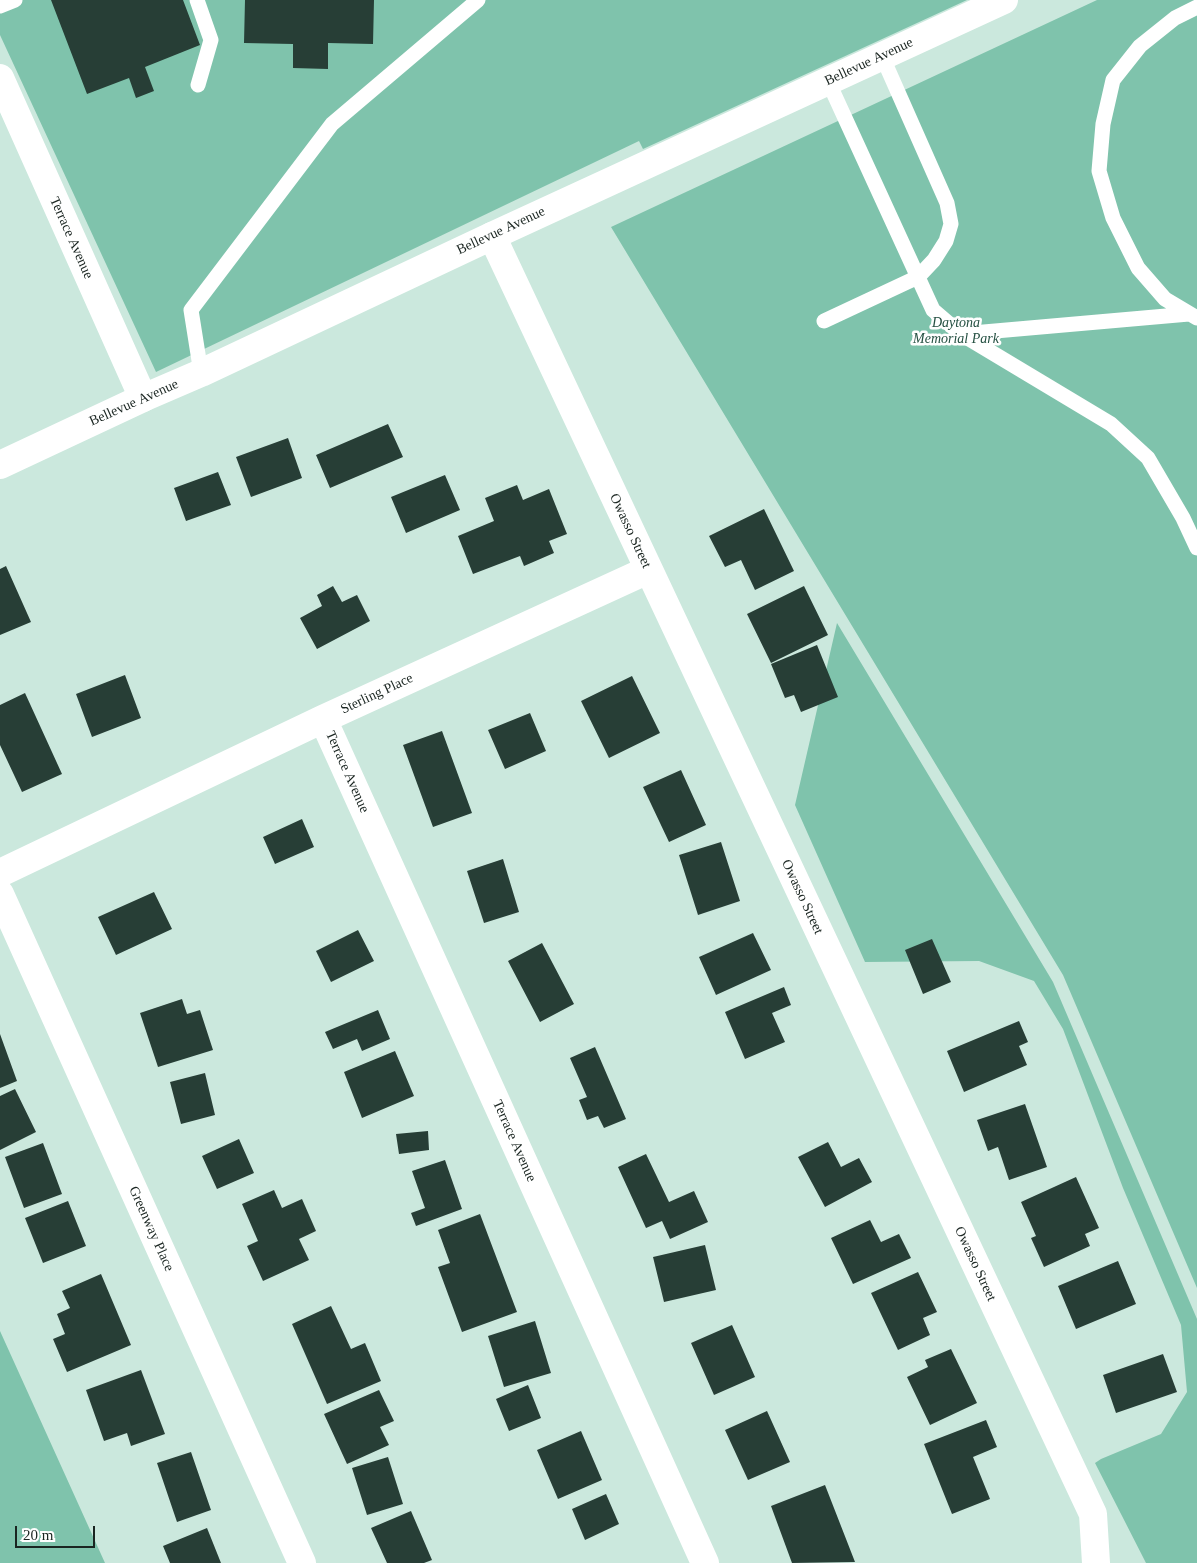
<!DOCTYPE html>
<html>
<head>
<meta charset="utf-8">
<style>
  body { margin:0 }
  #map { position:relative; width:1197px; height:1563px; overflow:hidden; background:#cbe8dd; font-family:"Times New Roman",serif }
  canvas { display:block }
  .scale { position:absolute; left:15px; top:1526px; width:80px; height:22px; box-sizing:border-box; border:2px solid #1a2521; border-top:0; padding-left:6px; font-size:15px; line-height:18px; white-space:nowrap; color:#1a2521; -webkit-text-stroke:4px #fff; paint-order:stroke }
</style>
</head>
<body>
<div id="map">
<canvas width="1197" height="1563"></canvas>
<div class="scale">20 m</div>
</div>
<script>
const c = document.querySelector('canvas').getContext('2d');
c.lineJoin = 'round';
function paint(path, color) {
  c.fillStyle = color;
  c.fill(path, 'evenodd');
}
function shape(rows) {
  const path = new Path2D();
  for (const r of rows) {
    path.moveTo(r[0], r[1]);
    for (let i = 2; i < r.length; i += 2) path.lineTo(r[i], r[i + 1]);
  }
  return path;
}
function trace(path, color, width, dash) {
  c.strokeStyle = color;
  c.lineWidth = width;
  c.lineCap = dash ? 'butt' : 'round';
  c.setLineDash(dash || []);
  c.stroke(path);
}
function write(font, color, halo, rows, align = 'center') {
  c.font = font + ' "Times New Roman",serif';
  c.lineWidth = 5;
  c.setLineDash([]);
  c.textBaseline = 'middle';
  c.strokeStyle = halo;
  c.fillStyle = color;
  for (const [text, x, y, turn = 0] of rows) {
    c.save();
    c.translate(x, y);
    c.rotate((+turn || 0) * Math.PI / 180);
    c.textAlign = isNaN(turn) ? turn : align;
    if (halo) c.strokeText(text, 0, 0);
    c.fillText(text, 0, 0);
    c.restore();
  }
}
const green = shape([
  [0,0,967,0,643,149,639,141,156,372,0,35],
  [1097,0,1197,0,1197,1288,1063,975,611,227],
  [837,623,1053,982,1197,1319,1197,1563,1146,1563,1095,1463,1101,1459,1161,1434,1187,1392,1181,1325,1123,1188,1063,1029,1034,981,979,961,865,962,795,805],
  [0,1331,105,1563,0,1563]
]);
const building = shape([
  [51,0,183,0,200,45,145,67,154,91,136,98,129,78,87,94],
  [245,0,374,0,373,44,328,43,328,69,293,68,293,44,244,43],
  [388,424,403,457,330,488,316,455],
  [288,438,302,478,251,497,236,457],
  [218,472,231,505,186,521,174,488],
  [445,475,460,510,406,533,391,497],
  [517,485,523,500,549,489,567,534,549,541,554,553,524,566,520,556,473,574,458,536,494,521,485,498],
  [764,509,794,571,755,590,741,560,725,567,709,536],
  [6,566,31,622,0,635,0,569],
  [333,586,342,602,357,595,370,621,317,649,300,618,322,606,317,595],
  [804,586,828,635,771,663,747,614],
  [817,645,838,697,801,712,794,695,785,698,771,664],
  [125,675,141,718,92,737,76,694],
  [632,676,660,733,609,758,581,701],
  [25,693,62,774,22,792,0,745,0,705],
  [530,713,546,751,505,769,488,730],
  [442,731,472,813,433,827,403,745],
  [681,770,706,825,669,842,643,787],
  [302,819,314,847,275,864,263,837],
  [721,842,740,901,698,915,679,855],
  [503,859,519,912,484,923,467,871],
  [154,892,172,929,116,955,98,917],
  [358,930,374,961,331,982,316,951],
  [753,933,771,970,716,995,699,957],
  [932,939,951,982,923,994,905,950],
  [542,943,574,1004,540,1022,508,961],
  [784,987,791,1005,772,1013,785,1042,745,1059,725,1012],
  [182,999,187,1014,200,1010,213,1050,158,1067,140,1013],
  [378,1010,390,1039,362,1051,357,1039,333,1049,325,1032],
  [1019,1021,1028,1042,1019,1046,1027,1065,964,1092,947,1051],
  [0,1034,17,1081,0,1088],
  [595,1047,626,1119,604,1128,598,1116,587,1120,579,1100,587,1097,570,1058],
  [395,1051,414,1096,362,1118,344,1072],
  [205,1073,215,1115,181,1124,170,1082],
  [15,1089,36,1132,0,1150,0,1096],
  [1025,1104,1047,1167,1009,1180,998,1147,988,1151,977,1120],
  [428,1131,429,1150,399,1154,396,1134],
  [239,1139,254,1173,217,1189,202,1156],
  [828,1142,841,1167,859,1158,872,1182,825,1207,798,1157],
  [43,1143,62,1194,24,1208,5,1157],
  [646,1154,669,1202,694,1191,708,1222,670,1239,662,1221,646,1228,618,1167],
  [445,1160,462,1209,416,1226,411,1213,425,1208,412,1171],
  [1076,1177,1099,1228,1085,1234,1090,1246,1044,1267,1031,1238,1036,1236,1021,1202],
  [274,1190,282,1208,302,1199,316,1231,299,1239,309,1260,263,1281,247,1246,258,1241,242,1204],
  [68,1201,86,1246,43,1263,25,1218],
  [480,1214,517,1312,462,1332,438,1267,450,1263,438,1230],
  [870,1220,881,1242,899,1234,911,1258,853,1284,831,1238],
  [705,1245,716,1290,664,1302,653,1257],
  [1118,1261,1136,1304,1076,1329,1058,1286],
  [918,1272,937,1312,923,1318,930,1335,898,1350,871,1293],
  [101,1274,131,1345,67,1372,53,1339,65,1334,57,1314,70,1308,62,1291],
  [331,1306,351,1349,365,1343,381,1381,327,1404,292,1324],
  [535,1321,551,1373,504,1387,488,1336],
  [732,1325,755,1377,714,1395,691,1343],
  [951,1349,977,1403,930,1425,907,1377,928,1367,925,1360],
  [1163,1354,1177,1392,1116,1413,1103,1375],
  [141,1370,165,1434,131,1446,127,1433,104,1441,86,1390],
  [528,1385,541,1418,509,1431,496,1399],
  [379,1390,394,1421,380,1427,389,1445,347,1464,324,1414],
  [767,1411,790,1462,748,1480,725,1430],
  [986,1420,997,1447,973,1457,990,1499,952,1514,924,1444],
  [581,1431,602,1480,558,1499,537,1450],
  [191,1452,211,1510,177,1522,157,1463],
  [388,1457,403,1504,367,1515,352,1468],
  [825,1485,855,1562,792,1563,771,1506],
  [606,1494,619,1524,585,1540,572,1509],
  [411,1511,432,1560,424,1563,387,1563,371,1528],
  [207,1528,221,1563,170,1563,163,1546]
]);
const service = shape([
  [197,0,211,40,198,85],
  [0,6,15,0],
  [1197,7,1175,18,1140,46,1113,80,1103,124,1099,171,1113,218,1138,268,1165,299,1197,318],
  [828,81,933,310,961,334,1111,424,1148,458,1183,518,1197,548],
  [824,321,918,277,934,260,946,241,951,224,947,203,882,56],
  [961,334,1189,314],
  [201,373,191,310,332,124,478,0]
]);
const minor = shape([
  [0,78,143,398],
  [492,236,1093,1514,1096,1563],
  [323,719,705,1563],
  [0,873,323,719,648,570],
  [0,894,302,1563]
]);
const tertiary = shape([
  [0,465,143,398,201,373,492,236,1004,0]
]);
const streetNames = [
  ["Bellevue Avenue",869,62,-25],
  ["Bellevue Avenue",501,231,-25],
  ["Terrace Avenue",71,238,66],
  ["Bellevue Avenue",134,403,-24],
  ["Owasso Street",630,531,65],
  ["Sterling Place",377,694,-25],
  ["Terrace Avenue",347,772,66],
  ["Owasso Street",802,897,65],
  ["Terrace Avenue",514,1141,66],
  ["Greenway Place",151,1229,66],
  ["Owasso Street",975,1264,65]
];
const parkNames = [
  ["Daytona",956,323],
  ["Memorial Park",956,339]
];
paint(green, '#7fc3ac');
paint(building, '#273e36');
trace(service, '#fff', 15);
trace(minor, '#fff', 28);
trace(tertiary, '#fff', 28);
write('14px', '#1a2521', '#fff', streetNames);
write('italic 14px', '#255042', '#fff', parkNames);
</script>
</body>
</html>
